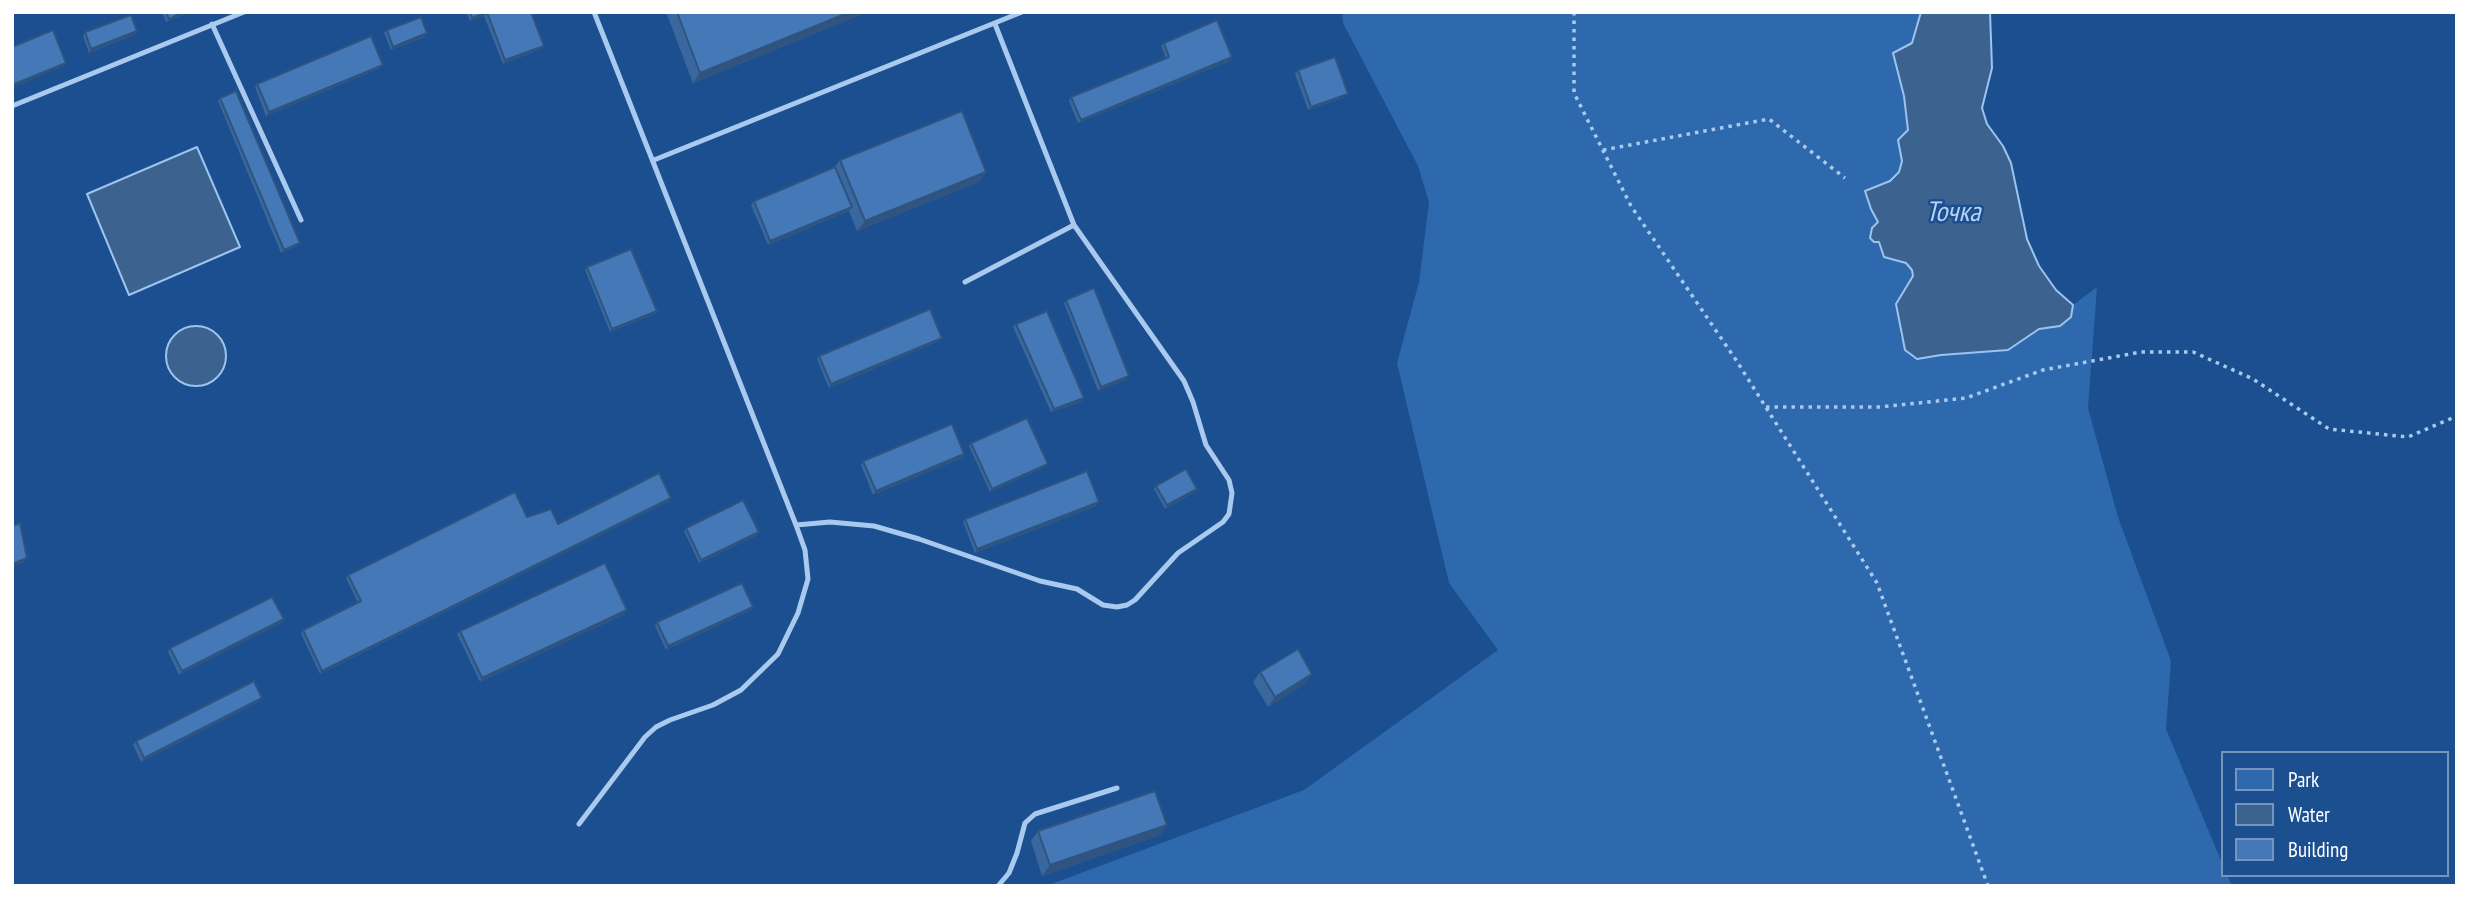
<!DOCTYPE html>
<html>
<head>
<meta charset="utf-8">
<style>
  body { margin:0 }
  #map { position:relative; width:2469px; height:898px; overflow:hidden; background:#1b4f8f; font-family:"PT Sans Narrow",sans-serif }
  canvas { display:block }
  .frame { position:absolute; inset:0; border:14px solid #fff; pointer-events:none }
  .legend { position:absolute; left:2221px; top:751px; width:228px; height:126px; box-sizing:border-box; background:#1b4f8f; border:2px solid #7695bc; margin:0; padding:9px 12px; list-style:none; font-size:21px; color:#fff }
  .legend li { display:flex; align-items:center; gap:14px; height:35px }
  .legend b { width:35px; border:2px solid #7695bc }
</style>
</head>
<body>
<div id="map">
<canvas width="2469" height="898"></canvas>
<div class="frame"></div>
<ul class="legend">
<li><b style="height:19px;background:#2e69ad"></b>Park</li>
<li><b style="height:19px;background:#3c6290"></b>Water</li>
<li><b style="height:19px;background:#4478b7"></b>Building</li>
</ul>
</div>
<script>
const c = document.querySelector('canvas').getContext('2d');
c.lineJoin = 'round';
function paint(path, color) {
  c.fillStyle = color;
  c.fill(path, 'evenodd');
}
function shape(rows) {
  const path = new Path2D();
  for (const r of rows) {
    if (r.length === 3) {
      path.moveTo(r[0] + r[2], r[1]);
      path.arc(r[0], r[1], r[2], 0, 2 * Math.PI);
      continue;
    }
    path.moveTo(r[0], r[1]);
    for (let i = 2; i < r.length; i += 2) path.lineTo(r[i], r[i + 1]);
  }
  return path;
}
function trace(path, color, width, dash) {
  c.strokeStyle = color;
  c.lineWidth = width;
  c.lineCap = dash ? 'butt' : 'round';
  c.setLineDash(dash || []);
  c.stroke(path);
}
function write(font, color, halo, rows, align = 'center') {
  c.font = font + ' "PT Sans Narrow",sans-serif';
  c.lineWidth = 5;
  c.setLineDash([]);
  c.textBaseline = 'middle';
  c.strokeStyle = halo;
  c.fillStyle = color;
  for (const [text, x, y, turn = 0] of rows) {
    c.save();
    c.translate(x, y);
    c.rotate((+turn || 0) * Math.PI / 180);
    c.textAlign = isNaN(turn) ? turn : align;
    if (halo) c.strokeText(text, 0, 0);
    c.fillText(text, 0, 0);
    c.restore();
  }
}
const green = shape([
  [1342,12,1921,12,1912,43,1904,96,1908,130,1898,140,1902,161,1899,172,1871,209,1878,222,1879,242,1884,257,1906,263,1912,270,1913,276,1896,304,1901,324,1900,336,1917,359,1941,355,2008,350,2039,328,2060,326,2071,317,2073,305,2097,287,2088,408,2118,517,2171,661,2166,729,2222,863,2222,875,2227,875,2232,886,1046,886,1304,790,1498,650,1449,583,1397,363,1419,282,1429,202,1418,166,1343,23]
]);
const water = shape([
  [1921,12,1990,12,1992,68,1982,108,1987,124,2003,146,2011,163,2027,239,2039,266,2056,290,2073,305,2071,317,2060,326,2039,329,2008,350,1941,355,1917,359,1905,350,1896,304,1913,276,1912,270,1906,263,1884,257,1879,242,1874,242,1870,238,1872,228,1878,222,1871,209,1865,191,1890,181,1899,172,1902,161,1898,140,1908,130,1904,96,1893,53,1912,43,1921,12],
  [197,147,240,247,129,295,87,194,197,147],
  [196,356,30]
]);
const path = shape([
  [1574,12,1574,93,1631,206,1736,360,1877,583,1988,886],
  [1603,150,1769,119,1845,178],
  [1766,407,1880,407,1966,398,2043,370,2141,352,2193,352,2253,379,2329,429,2408,437,2457,416]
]);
const service = shape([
  [212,24,301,220],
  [12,106,244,12],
  [654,160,1022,12],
  [965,282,1074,225],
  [796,525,830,522,874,526,919,539,1040,581,1077,589,1103,605,1117,607,1127,605,1135,600,1178,553,1223,522,1229,514,1232,493,1229,480,1206,445,1193,402,1184,381,1074,225,995,24],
  [579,824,645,737,656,727,670,720,713,705,741,690,778,654,798,613,808,579,805,550,796,525,594,12],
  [998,886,1009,873,1017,853,1025,823,1035,814,1117,788]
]);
const wall = shape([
  [162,12,190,12,166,22],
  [466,12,531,12,541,49,503,64,484,16,470,21],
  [666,12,868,12,693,83],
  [387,30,427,33,425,37,391,50,384,33],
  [85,32,134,35,89,53,83,36],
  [1164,43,1232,57,1230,61,1078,123,1069,101,1071,97,1166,58,1161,46],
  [380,68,266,116,255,87,257,84],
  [1298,70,1345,97,1308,110,1295,74],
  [220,98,300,243,297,246,281,253,218,101],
  [840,160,986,172,979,182,857,231,849,211,768,245,751,205,754,201,835,167],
  [587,267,657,311,654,314,610,332,585,270],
  [1066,300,1126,380,1098,391,1064,303],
  [1016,324,1084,398,1081,402,1051,412,1013,327],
  [942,338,939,341,829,388,817,359,819,356],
  [971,443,1048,464,1045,467,990,492,969,446],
  [964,454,962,458,873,495,861,465,863,461],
  [1156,486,1195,492,1165,509,1154,489],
  [671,498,669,501,320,674,301,634,303,630,358,603,346,578,348,575,527,517,558,524],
  [1096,506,975,553,963,522,965,519],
  [686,528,759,532,756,536,699,563,684,531],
  [751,610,666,650,655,626,657,622],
  [625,614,480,682,457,634,460,631],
  [284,619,281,623,179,675,168,652,170,648],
  [1260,672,1305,684,1268,707,1253,682],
  [260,701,141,762,133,745,136,741],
  [1167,825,1160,835,1042,876,1031,841,1038,831]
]);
const shadedWall = shape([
  [184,12,190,12,166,22,169,19],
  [487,12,484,16,470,21,472,18],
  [850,12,868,12,693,83,700,73],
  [137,31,134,35,89,53,91,49],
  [427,33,425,37,391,50,393,47],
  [544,46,541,49,503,64,505,60],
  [1232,57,1230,61,1078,123,1081,120],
  [66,63,64,66,12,88,12,85],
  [383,65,380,68,266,116,269,112],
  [1348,94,1345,97,1308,110,1311,107],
  [986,172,979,182,857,231,865,221],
  [852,207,849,211,768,245,770,241],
  [300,243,297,246,281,253,284,250],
  [657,311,654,314,610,332,612,329],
  [942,338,939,341,829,388,831,384],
  [1129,376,1126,380,1098,391,1101,387],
  [1084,398,1081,402,1051,412,1054,409],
  [964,454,962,458,873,495,876,491],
  [1048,464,1045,467,990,492,992,489],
  [1197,489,1195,492,1165,509,1167,505],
  [671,498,669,501,320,674,322,671],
  [1099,502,1096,506,975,553,977,549],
  [759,532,756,536,699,563,701,560],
  [27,558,25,562,12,566,12,564],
  [753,607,751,610,666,650,668,646],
  [627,610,625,614,480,682,482,678],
  [284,619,281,623,179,675,182,671],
  [1312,674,1305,684,1268,707,1275,697],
  [262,698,260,701,141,762,144,758],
  [1167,825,1160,835,1042,876,1050,865]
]);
const building = shape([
  [166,12,184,12,169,19,166,12],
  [470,12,531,12,544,46,505,60,487,12,472,18,470,12],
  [677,12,850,12,700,73,677,12],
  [131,15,137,31,91,49,85,32,131,15],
  [421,17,427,33,393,47,387,30,421,17],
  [1217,20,1232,57,1081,120,1071,97,1169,57,1164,43,1217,20],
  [53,30,66,63,12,85,12,47,53,30],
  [371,36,383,65,269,112,257,84,371,36],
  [1335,57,1348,94,1311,107,1298,70,1335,57],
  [236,91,300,243,284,250,220,98,236,91],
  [962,111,986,172,865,221,840,160,962,111],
  [835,167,852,207,770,241,754,201,835,167],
  [631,249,657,311,612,329,587,267,631,249],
  [1094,288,1129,376,1101,387,1066,300,1094,288],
  [930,309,942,338,831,384,819,356,930,309],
  [1047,311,1084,398,1054,409,1016,324,1047,311],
  [1027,418,1048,464,992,489,971,443,1027,418],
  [952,424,964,454,876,491,863,461,952,424],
  [1186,469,1197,489,1167,505,1156,486,1186,469],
  [1087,471,1099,502,977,549,965,519,1087,471],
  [659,473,671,498,322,671,303,630,361,601,348,575,515,492,527,517,551,509,558,524,659,473],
  [743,500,759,532,701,560,686,528,743,500],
  [20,523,27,558,12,564,12,526,20,523],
  [605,563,627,610,482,678,460,631,605,563],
  [742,583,753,607,668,646,657,622,742,583],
  [272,597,284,619,182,671,170,648,272,597],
  [1298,649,1312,674,1275,697,1260,672,1298,649],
  [254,681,262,698,144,758,136,741,254,681],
  [1155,791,1167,825,1050,865,1038,831,1155,791]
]);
const waterNames = [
  ["Точка",1953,213]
];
paint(green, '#2e69ad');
paint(water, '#3c6290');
trace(water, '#9cc4f0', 2);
trace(path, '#a9c9ee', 3.5, [3.5, 5]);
trace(service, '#a9c9ee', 5);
paint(wall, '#3a679d');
paint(shadedWall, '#305480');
paint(building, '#4478b7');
trace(building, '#305480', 2);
write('italic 28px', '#b5d3f5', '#1b4f8f', waterNames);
</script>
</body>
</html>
